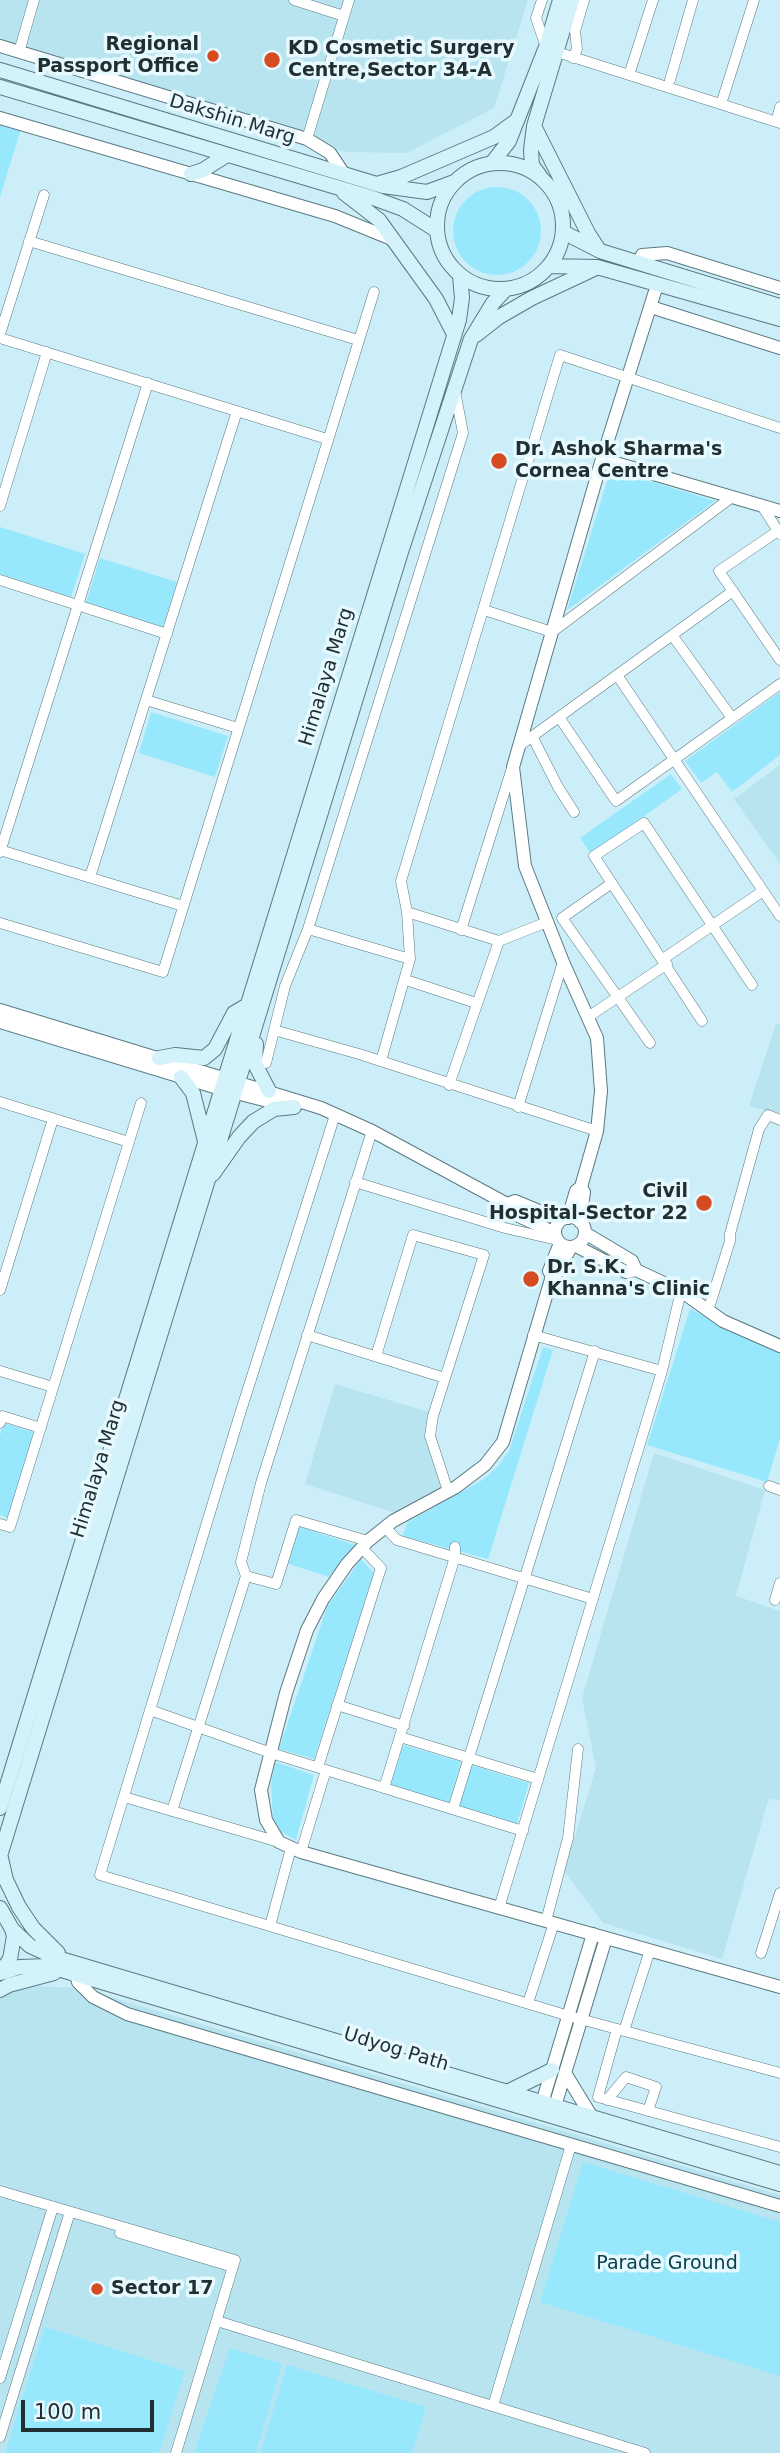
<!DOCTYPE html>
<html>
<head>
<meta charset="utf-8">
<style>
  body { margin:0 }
  #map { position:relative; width:780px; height:2453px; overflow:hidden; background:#cceef8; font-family:"DejaVu Sans",sans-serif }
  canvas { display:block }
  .scale { position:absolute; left:21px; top:2400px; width:133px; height:32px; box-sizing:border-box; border:4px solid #212f32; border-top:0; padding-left:9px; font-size:21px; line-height:24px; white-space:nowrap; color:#212f32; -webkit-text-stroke:5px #e5f9ff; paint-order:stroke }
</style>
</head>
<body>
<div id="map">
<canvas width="780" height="2453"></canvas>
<div class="scale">100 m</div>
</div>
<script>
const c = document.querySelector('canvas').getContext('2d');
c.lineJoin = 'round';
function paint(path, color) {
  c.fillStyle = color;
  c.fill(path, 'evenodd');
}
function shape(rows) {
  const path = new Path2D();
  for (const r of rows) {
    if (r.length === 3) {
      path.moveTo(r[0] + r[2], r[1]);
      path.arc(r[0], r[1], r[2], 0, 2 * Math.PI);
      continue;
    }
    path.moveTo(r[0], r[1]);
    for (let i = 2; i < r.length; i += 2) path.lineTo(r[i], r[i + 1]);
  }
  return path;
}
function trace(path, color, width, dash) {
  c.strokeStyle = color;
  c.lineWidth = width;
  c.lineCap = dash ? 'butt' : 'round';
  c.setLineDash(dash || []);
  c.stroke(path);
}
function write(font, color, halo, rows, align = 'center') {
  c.font = font + ' "DejaVu Sans",sans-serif';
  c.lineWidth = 7;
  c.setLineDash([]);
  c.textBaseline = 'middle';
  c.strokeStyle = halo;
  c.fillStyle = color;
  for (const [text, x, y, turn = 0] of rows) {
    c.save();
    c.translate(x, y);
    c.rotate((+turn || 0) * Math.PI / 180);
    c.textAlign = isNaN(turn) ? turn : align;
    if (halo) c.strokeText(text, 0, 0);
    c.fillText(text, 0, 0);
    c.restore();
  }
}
const built = shape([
  [0,0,528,0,494,108,407,153,345,152,0,48],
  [780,765,780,864,734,799],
  [776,1024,780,1025,780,1115,749,1106],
  [335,1384,429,1412,425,1437,441,1488,398,1514,305,1484],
  [654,1453,765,1490,736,1596,780,1611,780,1801,769,1798,722,1959,603,1923,564,1871,596,1768,582,1698],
  [33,1986,80,1988,780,2195,780,2453,0,2453,0,1995]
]);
const green = shape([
  [0,123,21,129,0,197],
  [497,231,44],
  [611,469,715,501,567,610],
  [0,527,85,554,71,597,0,574],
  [100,558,177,582,163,627,86,602],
  [780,692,780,755,732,792,717,772,701,783,685,761],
  [151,712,228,736,215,777,139,753],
  [671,774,682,789,591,854,580,838],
  [690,1309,747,1337,780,1349,780,1439,767,1482,647,1445],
  [543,1347,553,1350,488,1559,402,1536,408,1522,484,1479,498,1466,509,1451],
  [4,1423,36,1433,9,1518,0,1515,0,1435],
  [298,1526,355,1545,329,1577,286,1563],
  [361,1559,374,1573,314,1759,279,1749,327,1607],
  [403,1745,461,1762,449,1803,390,1786],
  [275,1762,314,1775,296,1840,281,1832,273,1818,271,1785],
  [471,1765,529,1783,517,1824,458,1806],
  [583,2162,780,2222,780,2376,540,2302],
  [45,2327,185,2371,159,2453,5,2453],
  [230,2348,282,2364,256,2453,194,2453],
  [287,2365,426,2407,412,2453,260,2453]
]);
const minor = shape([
  [294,0,344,16],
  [542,0,536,18,546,47],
  [19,52,34,0],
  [557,52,780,123],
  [573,58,577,49,575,31,584,0],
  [629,75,653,0],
  [670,80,693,0],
  [723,98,754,0],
  [778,115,780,107],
  [307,139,349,0],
  [29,241,358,340],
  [0,334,44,195],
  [0,338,327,439],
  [0,506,47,352],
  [762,506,780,534],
  [778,531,719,571,780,660],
  [0,580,167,634],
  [484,610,552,632,732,497],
  [672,635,732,718],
  [617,675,780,916],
  [146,700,238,728],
  [559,717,616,801,780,684],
  [532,736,558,787,574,812],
  [519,746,733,591],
  [0,850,183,906],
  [0,852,148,383],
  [90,877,237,411],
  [612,883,562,918,650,1043],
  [407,912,499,941,547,922],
  [0,923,163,972,374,292],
  [308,929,410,959],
  [461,930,512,768],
  [663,959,763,891],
  [406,980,476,1003],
  [588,1017,667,964],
  [702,1021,594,856,644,823,752,985],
  [274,1030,359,1054,597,1131],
  [381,1061,410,959,407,912,401,881,560,355,780,428],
  [266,1063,285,986,308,929,463,433,455,391],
  [449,1085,499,941],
  [0,1102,129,1142],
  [518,1107,563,962],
  [335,1115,239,1417,100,1875,569,2016,780,2073],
  [355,1182,505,1228,557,1240],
  [0,1290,53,1119],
  [708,1311,730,1241,730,1234,759,1129,768,1115,780,1120],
  [307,1335,445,1378],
  [533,1335,662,1371],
  [376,1356,413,1235,484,1255,433,1416,430,1436,448,1491],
  [0,1371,53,1387],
  [0,1423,2,1416,41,1428],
  [769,1486,780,1490],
  [0,1524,10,1527,141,1103],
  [385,1527,397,1540,593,1599],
  [246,1576,241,1562,261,1483,372,1131],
  [775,1600,780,1583],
  [337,1705,404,1726],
  [150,1710,271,1753,523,1831],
  [400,1737,538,1779],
  [318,1767,381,1568,362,1548],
  [384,1788,455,1557,455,1547],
  [124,1797,279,1842],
  [453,1809,595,1351],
  [172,1811,246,1576,276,1584,296,1520,368,1541],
  [301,1852,326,1770],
  [499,1908,662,1371,681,1291],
  [546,1921,568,1838,578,1749],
  [270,1926,291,1848],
  [761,1953,780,1893],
  [528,2003,554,1923],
  [617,2029,598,2097,780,2147],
  [624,2031,650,1950],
  [607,2100,626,2077,656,2087,648,2111],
  [0,2191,235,2260,176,2453],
  [120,2233,233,2267],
  [217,2321,645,2453],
  [0,2378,53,2207],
  [493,2406,571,2145],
  [0,2437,70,2212]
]);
const tertiary = shape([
  [0,46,307,139,330,153,344,174],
  [0,118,335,216,394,240],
  [639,263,642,255,667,253,780,288],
  [651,307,780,348],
  [602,459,780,511],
  [0,1010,321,1108,372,1131,507,1204],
  [0,1022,221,1089,287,1106],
  [581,1187,597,1131,601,1091,597,1038,563,962,525,866,513,767,602,459,657,285],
  [570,1232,15],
  [568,1218,576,1191,581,1187,584,1192,580,1222],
  [555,1233,508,1211,507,1204,515,1201,561,1220],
  [560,1243,549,1271,552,1276,556,1274,571,1247],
  [576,1246,626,1272,636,1270,632,1261,585,1233],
  [636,1270,681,1291,723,1321,780,1346],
  [552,1276,503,1442,485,1465,456,1487,393,1521,368,1541,347,1564,323,1599,307,1630,286,1693,261,1790,266,1820,279,1842,301,1852,780,1987],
  [76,1974,78,1982,93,1997,127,2014,780,2206],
  [565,2073,592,2117],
  [542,2103,593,1934],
  [555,2106,606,1938]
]);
const secondary = shape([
  [0,70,383,186,427,192,454,182],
  [0,87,373,198,403,209,436,230],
  [534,126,588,233,599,250],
  [500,226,63],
  [492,163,509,141,546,47,560,0],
  [191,174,203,170,227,155],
  [540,176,532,165,531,150,534,126,572,0],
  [380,183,401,177,494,137,516,121],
  [344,193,379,220,436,299,454,334],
  [563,232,600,251,780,306],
  [549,266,597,267,780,319],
  [476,335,499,317,532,298,596,268],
  [256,1044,255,1064,269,1091],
  [159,1058,175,1055,204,1058,215,1049,234,1013,246,1006],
  [181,1077,193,1093,205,1141],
  [213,1174,239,1137,253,1122,274,1109,294,1107],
  [0,1808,459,320,462,298,460,276],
  [0,1854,6,1880,19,1907,33,1928,58,1953],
  [0,1856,401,552,471,339,493,303,506,289],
  [0,1908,12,1929,14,1936,10,1959,0,1973],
  [12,1929,30,1946,54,1957,780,2173],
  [0,1973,20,1967,48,1966,780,2184],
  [0,1990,9,1985,54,1973],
  [507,2092,552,2070]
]);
const markers = [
  [213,56,7,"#d54c23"],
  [272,60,9,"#d54c23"],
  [499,461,9,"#d54c23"],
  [704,1203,9,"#d54c23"],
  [531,1279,9,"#d54c23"],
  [97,2289,7,"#d54c23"]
];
const poiNames = [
  ["Regional",199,45,"right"],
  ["Passport Office",199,67,"right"],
  ["KD Cosmetic Surgery",288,49],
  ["Centre,Sector 34-A",288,71],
  ["Dr. Ashok Sharma's",515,450],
  ["Cornea Centre",515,472],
  ["Civil",688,1192,"right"],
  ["Hospital-Sector 22",688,1214,"right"],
  ["Dr. S.K.",547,1268],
  ["Khanna's Clinic",547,1290],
  ["Sector 17",111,2289]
];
const streetNames = [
  ["Dakshin Marg",232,120,17],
  ["Himalaya Marg",327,677,-73],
  ["Himalaya Marg",99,1469,-73],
  ["Udyog Path",396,2050,17]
];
const parkNames = [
  ["Parade Ground",667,2264]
];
paint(built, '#b8e4f0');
paint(green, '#98e8fd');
trace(minor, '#5a7981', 11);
trace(tertiary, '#5a7981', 14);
trace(secondary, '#5a7981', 16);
trace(minor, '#fff', 10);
trace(tertiary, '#fff', 12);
trace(secondary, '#d4f2fa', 14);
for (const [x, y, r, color] of markers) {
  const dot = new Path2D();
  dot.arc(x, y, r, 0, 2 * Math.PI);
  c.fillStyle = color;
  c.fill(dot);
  trace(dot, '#e5f9ff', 2.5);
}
write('bold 19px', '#212f32', '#e5f9ff', poiNames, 'left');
write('19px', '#212f32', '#e5f9ff', streetNames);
write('19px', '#0a414d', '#e5f9ff', parkNames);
</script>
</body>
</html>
